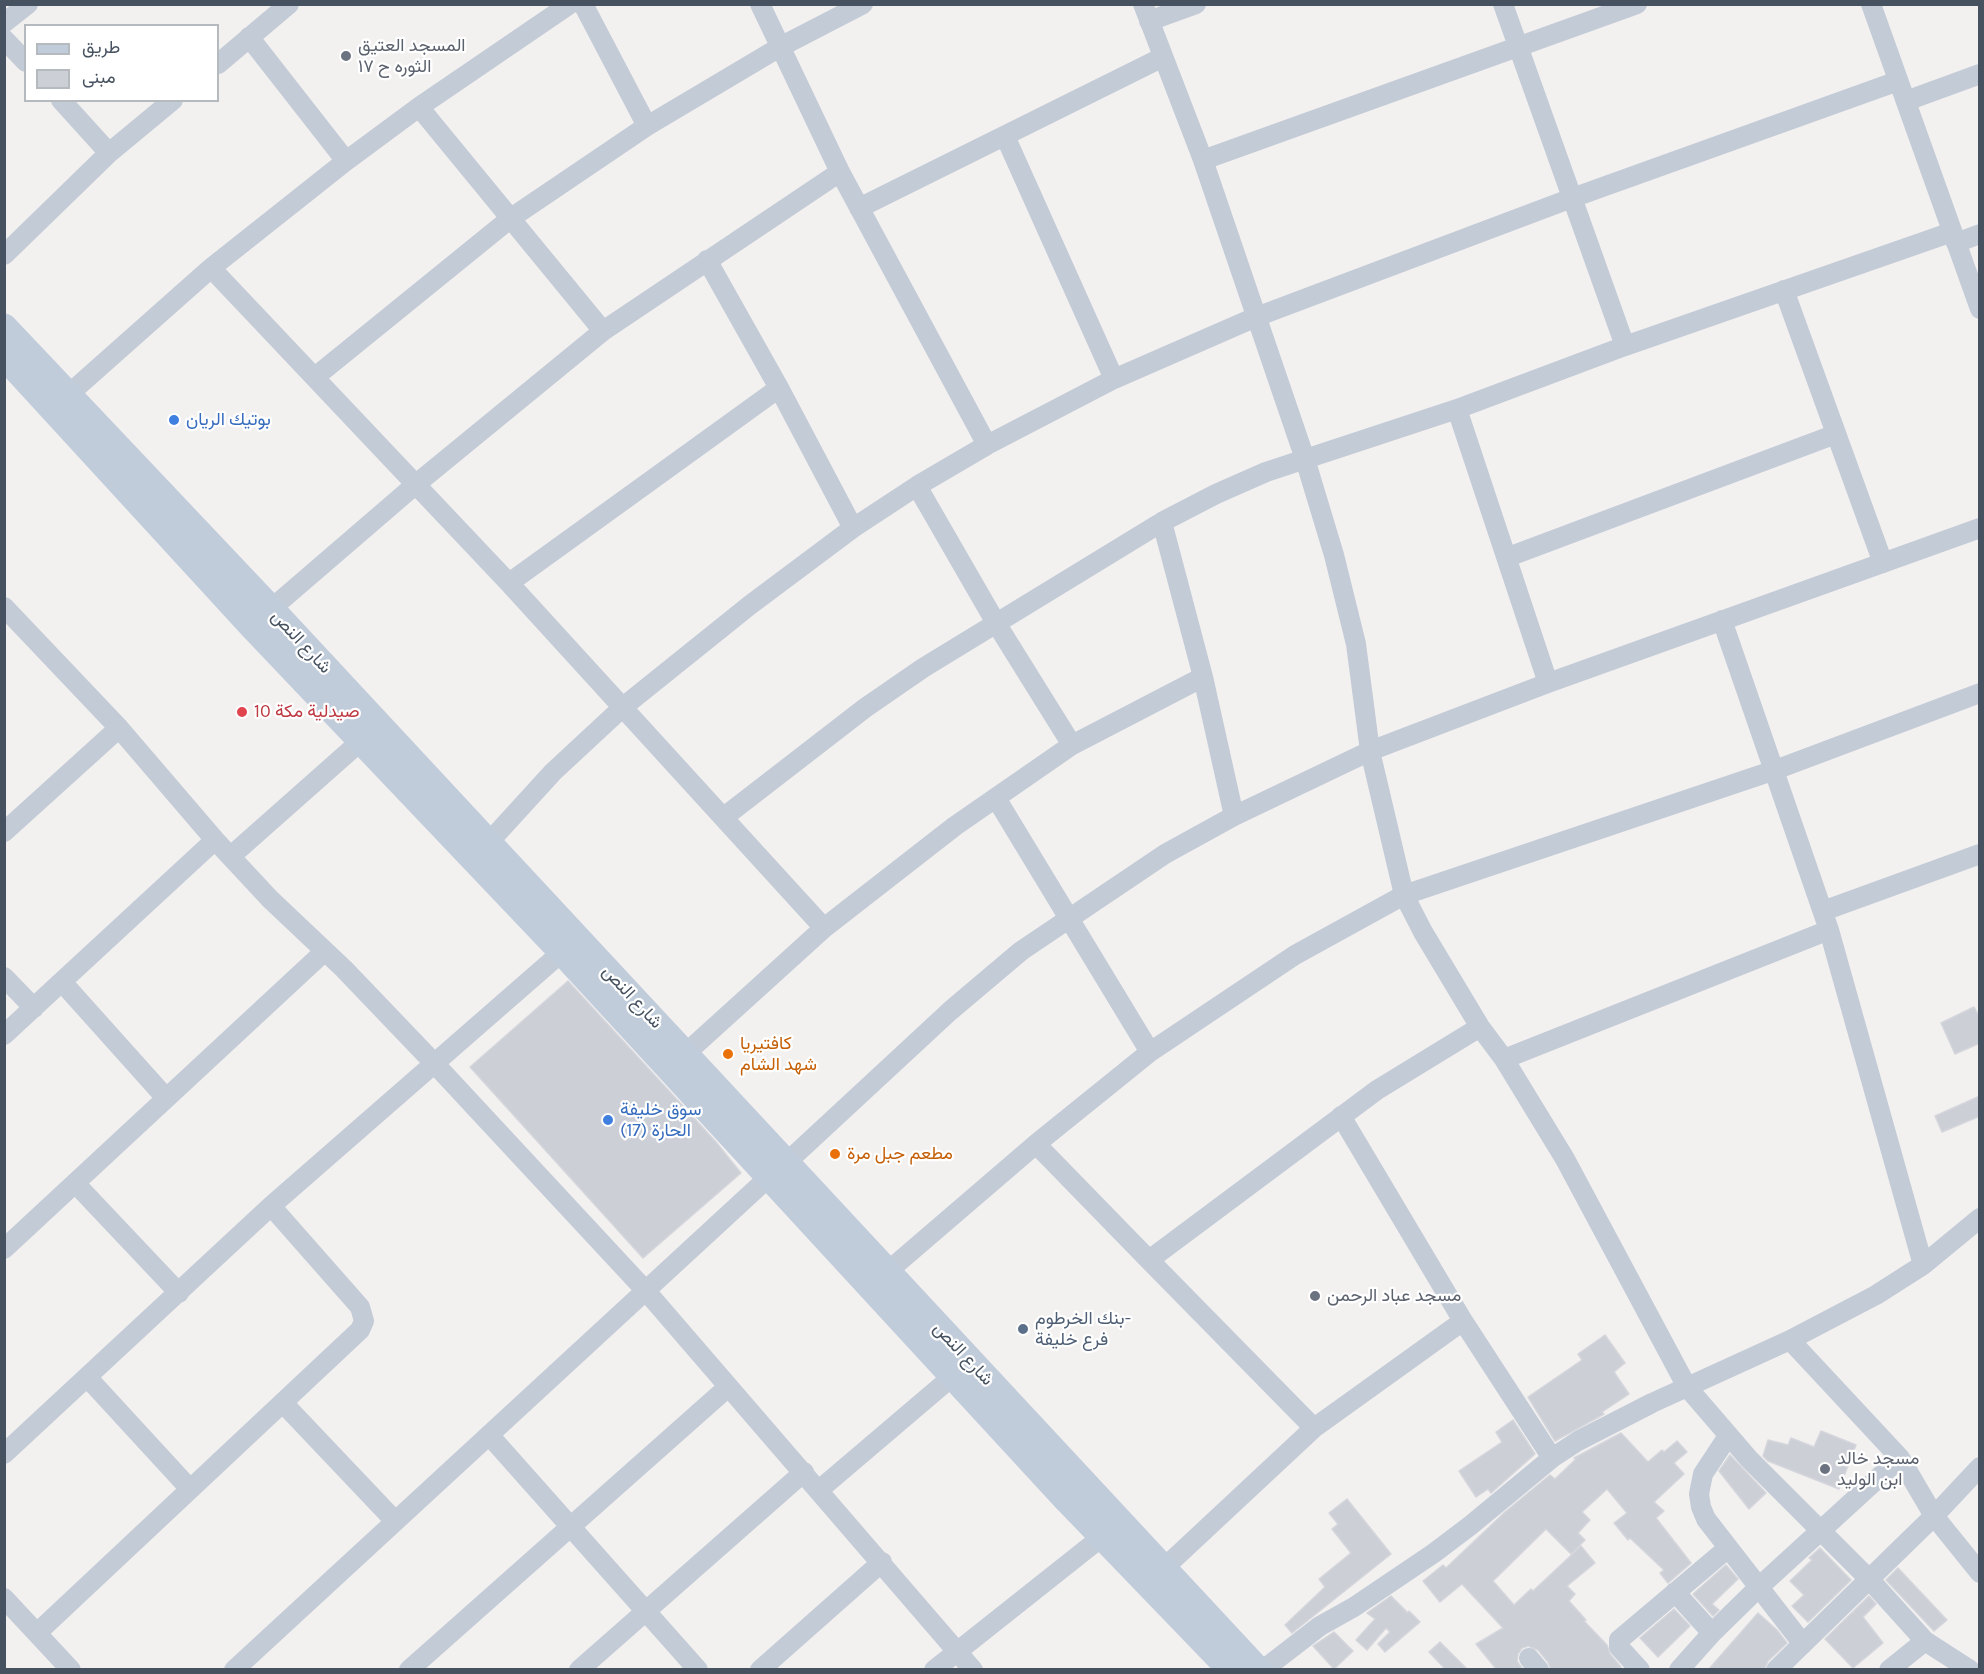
<!DOCTYPE html>
<html>
<head>
<meta charset="utf-8">
<style>
  body { margin:0 }
  #map { position:relative; width:1984px; height:1674px; overflow:hidden; background:#f3f0f0; font-family:Karla,Vazirmatn,sans-serif }
  canvas { display:block }
  .frame { position:absolute; inset:0; border:6px solid #465260; pointer-events:none }
  .legend { position:absolute; left:24px; top:24px; width:195px; height:78px; box-sizing:border-box; background:#fff; border:2px solid #b5babf; margin:0; padding:8px 10px; list-style:none; font-size:18px; color:#465260 }
  .legend li { display:flex; align-items:center; gap:12px; height:30px }
  .legend b { width:30px; border:2px solid #b5babf }
</style>
</head>
<body>
<div id="map">
<canvas width="1984" height="1674"></canvas>
<div class="frame"></div>
<ul class="legend">
<li><b style="height:8px;background:#c1ccdb"></b>طريق</li>
<li><b style="height:16px;background:#cccfd6"></b>مبنى</li>
</ul>
</div>
<script>
const c = document.querySelector('canvas').getContext('2d');
c.lineJoin = 'round';
function paint(path, color) {
  c.fillStyle = color;
  c.fill(path, 'evenodd');
}
function shape(rows) {
  const path = new Path2D();
  for (const r of rows) {
    path.moveTo(r[0], r[1]);
    for (let i = 2; i < r.length; i += 2) path.lineTo(r[i], r[i + 1]);
  }
  return path;
}
function trace(path, color, width, dash) {
  c.strokeStyle = color;
  c.lineWidth = width;
  c.lineCap = dash ? 'butt' : 'round';
  c.setLineDash(dash || []);
  c.stroke(path);
}
function write(font, color, halo, rows, align = 'center') {
  c.font = font + ' Karla,Vazirmatn,sans-serif';
  c.lineWidth = 4.5;
  c.setLineDash([]);
  c.textBaseline = 'middle';
  c.strokeStyle = halo;
  c.fillStyle = color;
  for (const [text, x, y, turn = 0] of rows) {
    c.save();
    c.translate(x, y);
    c.rotate((+turn || 0) * Math.PI / 180);
    c.textAlign = isNaN(turn) ? turn : align;
    if (halo) c.strokeText(text, 0, 0);
    c.fillText(text, 0, 0);
    c.restore();
  }
}
const building = shape([
  [568,981,716,1142,741,1173,643,1258,470,1067,568,981],
  [1974,1007,1980,1018,1980,1043,1955,1054,1941,1023,1974,1007],
  [1980,1096,1980,1116,1942,1132,1935,1116,1980,1096],
  [1605,1335,1625,1363,1614,1372,1629,1394,1602,1412,1604,1414,1555,1441,1528,1397,1582,1360,1578,1354,1605,1335],
  [1513,1420,1535,1454,1491,1493,1488,1489,1476,1497,1459,1471,1502,1442,1496,1432,1513,1420],
  [1821,1431,1856,1445,1839,1489,1768,1461,1763,1456,1768,1440,1788,1445,1791,1438,1814,1447,1821,1431],
  [1621,1433,1648,1462,1662,1450,1664,1452,1677,1441,1687,1452,1674,1463,1684,1474,1654,1502,1664,1511,1656,1518,1691,1563,1668,1583,1660,1573,1664,1570,1630,1538,1628,1540,1614,1523,1627,1513,1607,1489,1582,1512,1590,1520,1578,1533,1585,1540,1571,1554,1546,1529,1493,1581,1514,1605,1531,1589,1533,1591,1581,1546,1595,1563,1567,1586,1575,1594,1569,1601,1586,1620,1584,1621,1607,1645,1610,1654,1621,1667,1619,1670,1551,1670,1548,1662,1538,1650,1528,1646,1522,1648,1518,1654,1517,1661,1523,1670,1497,1670,1476,1644,1503,1628,1462,1584,1440,1602,1423,1581,1443,1565,1446,1568,1505,1512,1550,1475,1555,1479,1576,1459,1574,1458,1621,1433],
  [1730,1455,1766,1493,1749,1509,1719,1471,1730,1455],
  [1347,1499,1391,1554,1292,1633,1285,1625,1325,1587,1319,1579,1351,1553,1332,1529,1338,1524,1329,1513,1347,1499],
  [1820,1548,1851,1580,1808,1622,1792,1606,1804,1595,1790,1581,1812,1560,1809,1558,1820,1548],
  [1726,1565,1738,1579,1712,1604,1719,1610,1713,1616,1693,1594,1726,1565],
  [1898,1568,1947,1620,1934,1631,1886,1580,1898,1568],
  [1391,1596,1408,1613,1409,1611,1420,1622,1385,1652,1378,1644,1390,1632,1386,1628,1367,1650,1356,1640,1375,1619,1367,1613,1391,1596],
  [1869,1596,1876,1604,1863,1617,1883,1643,1853,1668,1825,1639,1869,1596],
  [1674,1609,1690,1626,1658,1657,1640,1638,1674,1609],
  [1758,1613,1777,1630,1787,1643,1768,1661,1764,1670,1708,1670,1758,1613],
  [1334,1632,1353,1651,1334,1669,1313,1646,1334,1632],
  [1440,1642,1468,1670,1446,1670,1429,1652,1440,1642]
]);
const street = shape([
  [583,4,647,126],
  [760,4,840,172,987,445],
  [1143,4,1203,160,1305,459,1334,555,1356,644,1370,751,1404,895,1423,932,1480,1027,1504,1059,1565,1159,1687,1387,1749,1459,1870,1580,1925,1641,1970,1670],
  [1503,4,1625,346],
  [1871,4,1980,309],
  [1149,21,1196,4],
  [4,23,28,4],
  [249,37,346,161],
  [4,39,26,62],
  [218,64,289,4],
  [61,100,109,153],
  [1906,101,1980,74],
  [419,107,603,331],
  [1005,136,1114,379],
  [1203,160,1637,4],
  [859,208,1163,57],
  [1956,243,1980,234],
  [4,255,109,153,173,100],
  [707,260,779,388,853,528],
  [211,268,509,583,824,928],
  [1784,290,1883,563],
  [315,377,511,218,647,126,780,47,863,4],
  [69,394,211,268,346,161,419,107,570,4],
  [1457,409,1548,683],
  [917,486,996,623,1072,745],
  [1162,522,1203,677,1234,816],
  [1508,557,1836,434],
  [509,583,779,388],
  [4,607,119,728,215,840,270,899,344,969,434,1063,646,1291,973,1670],
  [271,609,415,485,603,331,840,172],
  [1722,620,1829,930,1923,1265],
  [996,798,1150,1052],
  [724,817,865,708,923,668,1162,522,1216,494,1266,472,1457,409,1625,346,1952,232],
  [4,832,119,728],
  [480,852,553,772,623,707,750,605,853,528,917,486,987,445,1114,379,1256,317,1572,198,1898,81],
  [231,856,362,740],
  [1823,911,1980,854],
  [4,977,34,1008],
  [62,982,166,1098],
  [4,1035,215,840],
  [685,1054,824,928,955,826,1072,745,1203,677],
  [1504,1059,1829,930],
  [1341,1116,1463,1321,1552,1458],
  [1036,1144,1149,1260,1377,1090,1480,1027],
  [786,1163,950,1011,1021,951,1165,854,1234,816,1370,751,1548,683,1980,528],
  [75,1183,179,1293],
  [4,1249,325,951],
  [1149,1260,1314,1428],
  [887,1272,1036,1144,1150,1052,1295,955,1404,895,1775,770,1980,693],
  [1790,1340,1900,1458,1934,1516,1980,1573],
  [87,1377,190,1489],
  [283,1403,395,1521],
  [489,1435,698,1670],
  [1728,1436,1703,1474,1699,1494,1701,1507,1706,1519,1803,1644],
  [4,1454,271,1206,562,952],
  [819,1490,953,1376],
  [1164,1568,1314,1428,1463,1321],
  [1675,1592,1712,1633],
  [4,1598,71,1670],
  [37,1633,360,1330,364,1321,360,1307,271,1206],
  [1529,1658,1539,1670],
  [234,1670,770,1176],
  [409,1670,728,1387],
  [579,1670,804,1472],
  [760,1670,882,1562],
  [934,1670,1103,1536],
  [1263,1670,1320,1626,1354,1607,1434,1553,1471,1525,1552,1458,1578,1441,1652,1403,1790,1340,1876,1295,1923,1265,1980,1218],
  [1640,1670,1619,1647,1619,1640,1728,1548],
  [1679,1670,1712,1633,1759,1587,1900,1458],
  [1776,1670,1934,1516,1980,1467],
  [1889,1670,1925,1641]
]);
const secondary = shape([
  [4,327,271,609,1258,1670],
  [4,356,253,627,562,952,1068,1501,1231,1670]
]);
const markers = [
  [346,56,6,"#6b7280"],
  [174,420,6,"#3f7fe0"],
  [242,712,6,"#e0444e"],
  [728,1054,6,"#e8710a"],
  [608,1120,6,"#3f7fe0"],
  [835,1154,6,"#e8710a"],
  [1315,1296,6,"#6b7280"],
  [1023,1329,6,"#5c6f8a"],
  [1825,1469,6,"#6b7280"]
];
const worshipNames = [
  ["المسجد العتيق",358,46],
  ["الثوره ح ١٧",358,67],
  ["مسجد عباد الرحمن",1327,1296],
  ["مسجد خالد",1837,1459],
  ["ابن الوليد",1837,1480]
];
const shopNames = [
  ["بوتيك الريان",186,420],
  ["سوق خليفة",620,1110],
  ["الحارة (17)",620,1131]
];
const streetNames = [
  ["شارع النص",301,642,47],
  ["شارع النص",632,997,47],
  ["شارع النص",963,1354,47]
];
const healthNames = [
  ["صيدلية مكة 10",254,712]
];
const foodNames = [
  ["كافتيريا",740,1044],
  ["شهد الشام",740,1065],
  ["مطعم جبل مرة",847,1154]
];
const serviceNames = [
  ["بنك الخرطوم-",1035,1319],
  ["فرع خليفة",1035,1340]
];
paint(building, '#cccfd6');
trace(building, '#d4d6dc', 1.5);
trace(street, '#c3cbd6', 20);
trace(secondary, '#c1ccdb', 27);
for (const [x, y, r, color] of markers) {
  const dot = new Path2D();
  dot.arc(x, y, r, 0, 2 * Math.PI);
  c.fillStyle = color;
  c.fill(dot);
  trace(dot, '#fff', 2);
}
write('18px', '#5b616d', '#fff', worshipNames, 'left');
write('18px', '#366cbe', '#fff', shopNames, 'left');
write('18px', '#465260', '#fff', streetNames);
write('18px', '#be3a42', '#fff', healthNames, 'left');
write('18px', '#c56008', '#fff', foodNames, 'left');
write('18px', '#4e5e75', '#fff', serviceNames, 'left');
</script>
</body>
</html>
